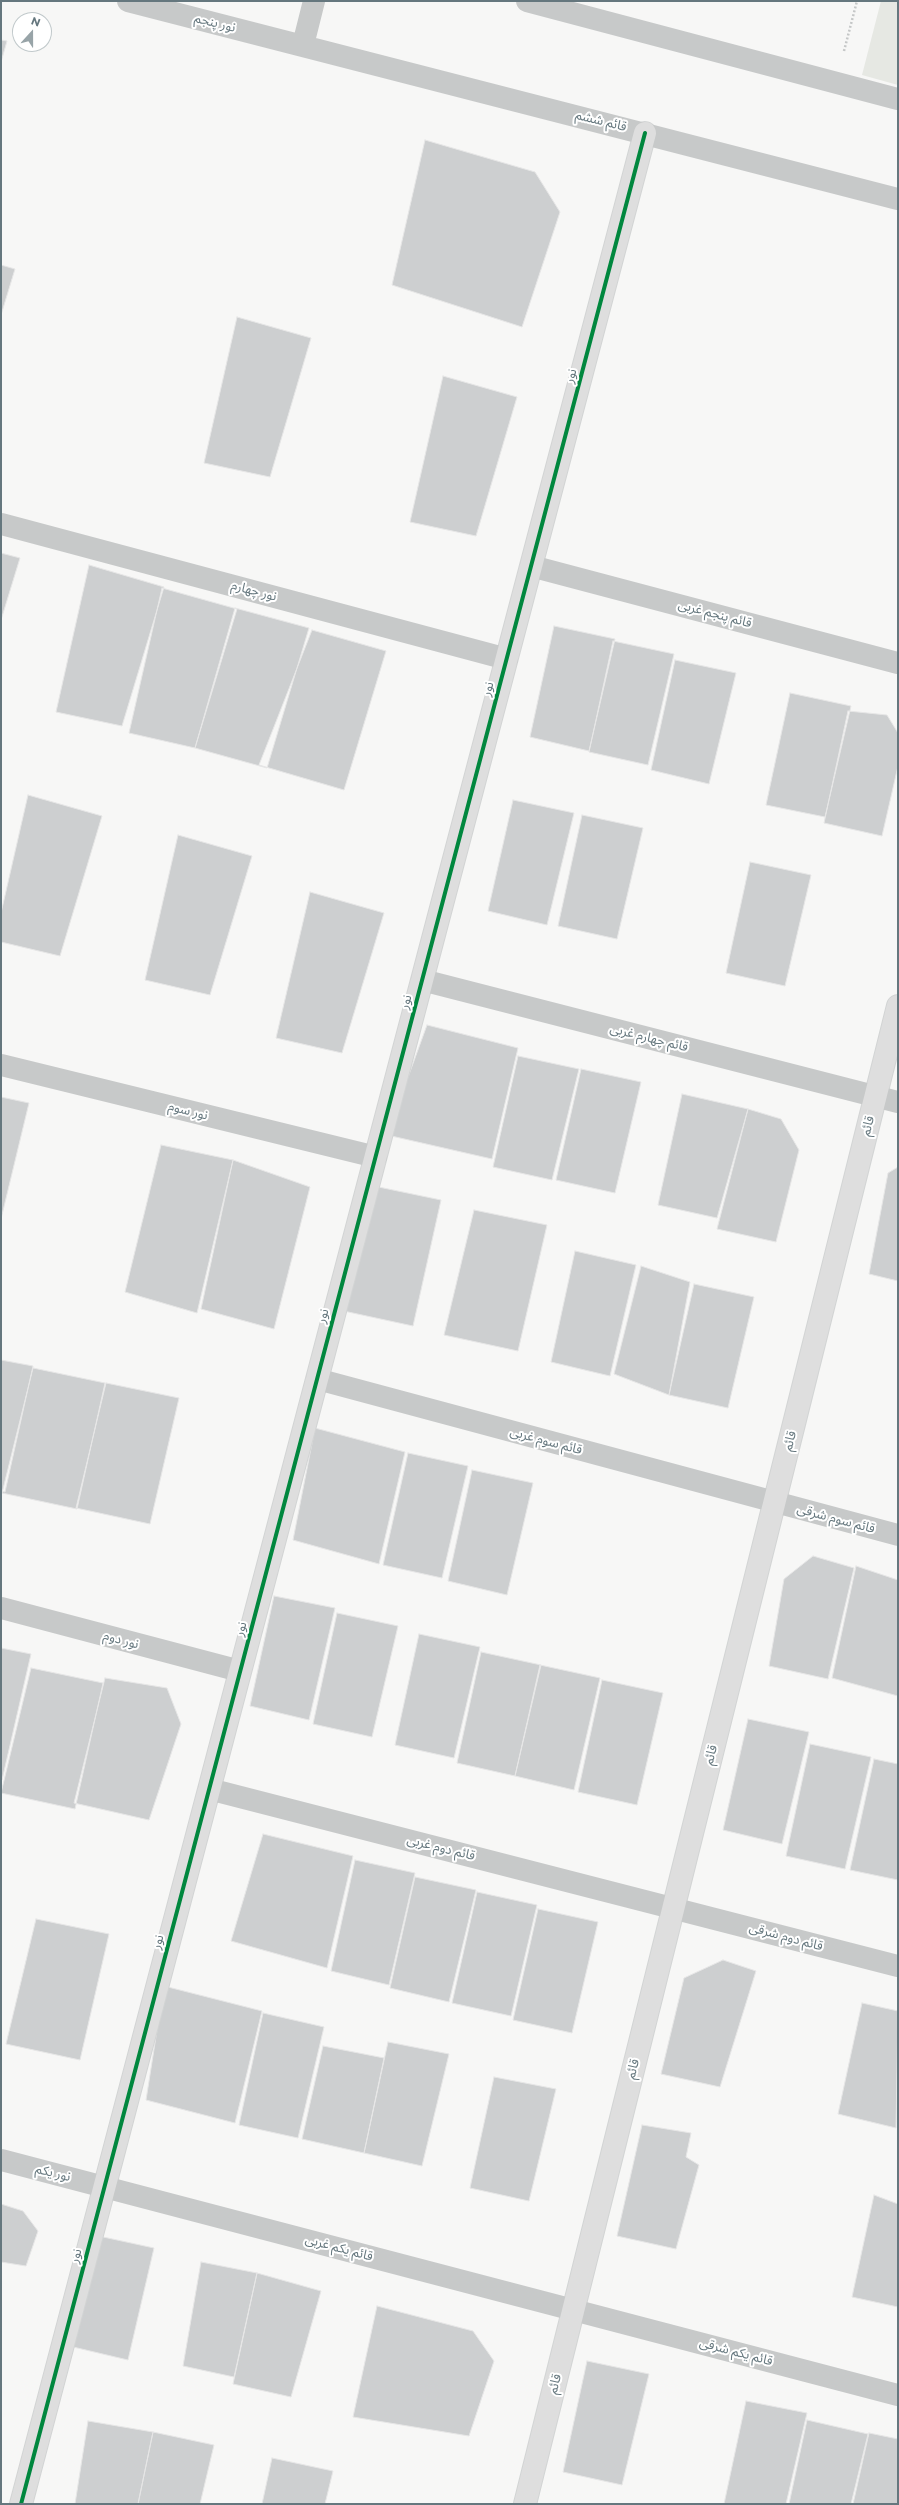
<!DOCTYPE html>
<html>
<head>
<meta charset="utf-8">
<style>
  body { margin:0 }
  #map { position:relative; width:899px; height:2505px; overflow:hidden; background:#f7f7f6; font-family:Montserrat,sans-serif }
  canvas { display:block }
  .frame { position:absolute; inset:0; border:2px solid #65777e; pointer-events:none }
  .north { position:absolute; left:12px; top:12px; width:40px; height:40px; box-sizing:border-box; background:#fff; border:1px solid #c1c9cb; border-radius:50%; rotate:21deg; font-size:11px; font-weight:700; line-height:16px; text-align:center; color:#65777e }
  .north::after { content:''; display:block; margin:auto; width:14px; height:18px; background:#98a4a8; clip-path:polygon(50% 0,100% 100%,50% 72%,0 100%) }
</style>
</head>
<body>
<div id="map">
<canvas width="899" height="2505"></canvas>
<div class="frame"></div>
<div class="north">N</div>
</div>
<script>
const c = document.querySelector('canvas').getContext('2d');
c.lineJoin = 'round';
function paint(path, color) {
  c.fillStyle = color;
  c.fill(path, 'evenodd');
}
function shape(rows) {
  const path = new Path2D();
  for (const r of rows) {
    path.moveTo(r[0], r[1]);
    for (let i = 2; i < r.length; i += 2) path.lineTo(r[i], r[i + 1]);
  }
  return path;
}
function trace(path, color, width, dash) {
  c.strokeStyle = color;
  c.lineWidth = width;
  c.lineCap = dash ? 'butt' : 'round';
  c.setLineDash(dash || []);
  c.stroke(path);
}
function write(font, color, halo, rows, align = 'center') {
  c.font = font + ' Montserrat,"Noto Sans Arabic",sans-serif';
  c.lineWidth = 4;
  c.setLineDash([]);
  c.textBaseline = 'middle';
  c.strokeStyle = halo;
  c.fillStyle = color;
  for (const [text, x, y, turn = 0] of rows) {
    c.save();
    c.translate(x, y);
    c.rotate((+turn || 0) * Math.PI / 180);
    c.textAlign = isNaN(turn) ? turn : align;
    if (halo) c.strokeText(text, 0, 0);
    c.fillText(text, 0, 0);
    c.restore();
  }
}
const green = shape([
  [881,1,898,1,898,85,862,75]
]);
const building = shape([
  [1,40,7,41,1,62,1,40],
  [425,140,535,172,560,212,522,327,392,285,425,140],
  [1,265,15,269,1,315,1,265],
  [237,317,311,338,270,477,204,463,237,317],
  [443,376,517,397,476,536,410,522,443,376],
  [1,553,20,558,1,620,1,553],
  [89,565,164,587,122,726,56,712,89,565],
  [162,588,237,609,195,748,129,733,162,588],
  [235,608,309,628,267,768,195,748,235,608],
  [554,626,615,639,589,751,530,737,554,626],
  [312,630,386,651,344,790,259,765,312,630],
  [613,641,674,654,648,765,589,752,613,641],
  [675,660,736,673,709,784,651,770,675,660],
  [790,693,851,706,825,817,766,805,790,693],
  [848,711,887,715,898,733,898,766,882,836,824,823,848,711],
  [28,795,102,816,60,956,1,942,1,913,28,795],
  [513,800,574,813,547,925,488,911,513,800],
  [582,815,643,828,617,939,558,926,582,815],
  [178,835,252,856,210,995,145,980,178,835],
  [750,862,811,875,785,986,726,973,750,862],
  [310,892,384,913,342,1053,276,1038,310,892],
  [427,1025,518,1048,492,1159,387,1135,427,1025],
  [518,1056,579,1069,552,1180,493,1167,518,1056],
  [581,1069,641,1082,615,1193,556,1180,581,1069],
  [682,1094,748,1109,717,1218,658,1205,682,1094],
  [1,1097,29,1103,1,1219,1,1097],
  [748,1109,781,1119,799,1150,776,1242,717,1229,748,1109],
  [161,1145,233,1160,197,1313,125,1292,161,1145],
  [233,1160,310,1187,274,1329,201,1309,233,1160],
  [898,1167,898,1281,869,1274,888,1173,898,1167],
  [369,1185,441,1200,413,1326,339,1310,369,1185],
  [474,1210,547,1225,518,1351,444,1335,474,1210],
  [575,1251,636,1265,610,1376,551,1362,575,1251],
  [641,1266,690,1282,669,1395,614,1374,641,1266],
  [694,1284,754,1297,728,1408,669,1395,694,1284],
  [1,1360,33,1366,5,1492,1,1491,1,1360],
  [33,1368,105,1383,77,1509,2,1493,33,1368],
  [106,1383,179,1398,150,1524,76,1508,106,1383],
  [315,1428,405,1452,379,1564,293,1540,315,1428],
  [408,1453,468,1466,442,1578,383,1565,408,1453],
  [472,1470,533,1483,507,1595,448,1581,472,1470],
  [813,1556,854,1568,828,1679,769,1666,784,1579,813,1556],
  [856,1566,898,1580,898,1696,832,1678,856,1566],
  [274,1596,335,1608,309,1720,250,1706,274,1596],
  [337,1613,398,1626,372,1737,313,1724,337,1613],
  [419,1634,480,1647,454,1758,395,1745,419,1634],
  [1,1648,31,1654,2,1780,1,1780,1,1648],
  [481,1652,541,1665,515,1776,457,1763,481,1652],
  [540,1665,600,1678,574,1790,515,1776,540,1665],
  [31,1668,103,1683,75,1809,1,1793,31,1668],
  [105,1678,167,1688,181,1724,149,1820,74,1803,105,1678],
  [602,1680,663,1693,637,1805,578,1792,602,1680],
  [748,1719,809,1732,782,1844,723,1830,748,1719],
  [810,1744,871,1757,845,1869,786,1856,810,1744],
  [874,1759,898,1764,898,1880,850,1870,874,1759],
  [263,1834,353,1856,327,1968,231,1941,263,1834],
  [355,1860,415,1873,389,1985,331,1971,355,1860],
  [415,1877,476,1890,449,2002,390,1988,415,1877],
  [477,1892,537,1905,511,2016,452,2003,477,1892],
  [538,1909,598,1922,572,2033,513,2020,538,1909],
  [36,1919,109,1934,80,2060,6,2044,36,1919],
  [723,1960,756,1971,720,2087,661,2074,684,1978,723,1960],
  [164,1986,262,2011,235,2123,146,2100,164,1986],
  [862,2003,898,2011,896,2128,838,2114,862,2003],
  [263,2013,324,2027,298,2138,239,2125,263,2013],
  [388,2042,449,2054,422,2166,364,2153,388,2042],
  [323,2046,384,2058,364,2153,302,2139,323,2046],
  [494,2077,556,2089,529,2201,470,2188,494,2077],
  [642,2125,691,2133,686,2157,699,2165,676,2249,617,2236,642,2125],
  [874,2195,898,2204,898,2307,852,2297,874,2195],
  [1,2204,23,2211,38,2231,26,2266,1,2262,1,2204],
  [94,2235,154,2248,128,2360,69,2346,94,2235],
  [201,2262,257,2273,234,2377,183,2366,201,2262],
  [257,2273,321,2291,291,2397,233,2384,257,2273],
  [377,2306,473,2331,494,2361,469,2436,353,2417,377,2306],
  [587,2361,649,2374,622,2485,563,2472,587,2361],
  [746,2401,807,2413,786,2504,724,2504,746,2401],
  [807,2420,868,2434,851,2504,789,2504,807,2420],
  [88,2421,153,2432,138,2504,75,2504,88,2421],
  [153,2432,214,2445,200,2504,138,2504,153,2432],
  [869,2433,898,2439,898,2504,853,2504,869,2433],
  [272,2458,333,2471,325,2504,262,2504,272,2458]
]);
const path = shape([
  [844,51,857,1]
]);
const street = shape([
  [128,1,898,199],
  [527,1,898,99],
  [303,45,314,1],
  [1,524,507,659],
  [531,566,898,663],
  [422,980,898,1102],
  [1,1065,376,1157],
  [317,1379,898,1535],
  [1,1608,240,1671],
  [209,1789,898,1966],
  [1,2160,898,2395]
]);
const secondary = shape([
  [21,2504,645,133],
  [525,2504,898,1006]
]);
const cycleway = shape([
  [21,2504,645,133]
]);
const streetNames = [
  ["نور پنجم",215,23,14],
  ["قائم ششم",601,121,14],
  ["نور",571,376,-75],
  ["نور چهارم",254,591,15],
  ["قائم پنجم غربی",715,614,15],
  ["نور",488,689,-75],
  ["نور",406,1002,-75],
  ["قائم چهارم غربی",649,1038,14],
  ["نور سوم",188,1111,14],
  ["قائم",868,1126,-76],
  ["نور",323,1316,-75],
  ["قائم سوم غربی",546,1441,15],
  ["قائم",790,1441,-76],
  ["قائم سوم شرقی",836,1519,15],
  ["نور",241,1629,-75],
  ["نور دوم",121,1640,15],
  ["قائم",711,1755,-76],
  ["قائم دوم غربی",441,1848,14],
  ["قائم دوم شرقی",786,1937,15],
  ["نور",158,1942,-75],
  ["قائم",633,2069,-76],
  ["نور یکم",53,2173,14],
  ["قائم یکم غربی",339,2248,15],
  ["نور",76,2256,-75],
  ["قائم یکم شرقی",736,2352,15],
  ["قائم",555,2384,-76]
];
paint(green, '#e6e8e3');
paint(building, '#cdcfd0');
trace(building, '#e6e6e6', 1);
trace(secondary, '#d2d4d4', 24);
trace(path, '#c5c7c7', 2.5, [2, 2]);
trace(street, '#c7c9c9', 22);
trace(secondary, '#dedede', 22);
trace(cycleway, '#00873e', 4);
write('13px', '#65777e', '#fff', streetNames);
</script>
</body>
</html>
